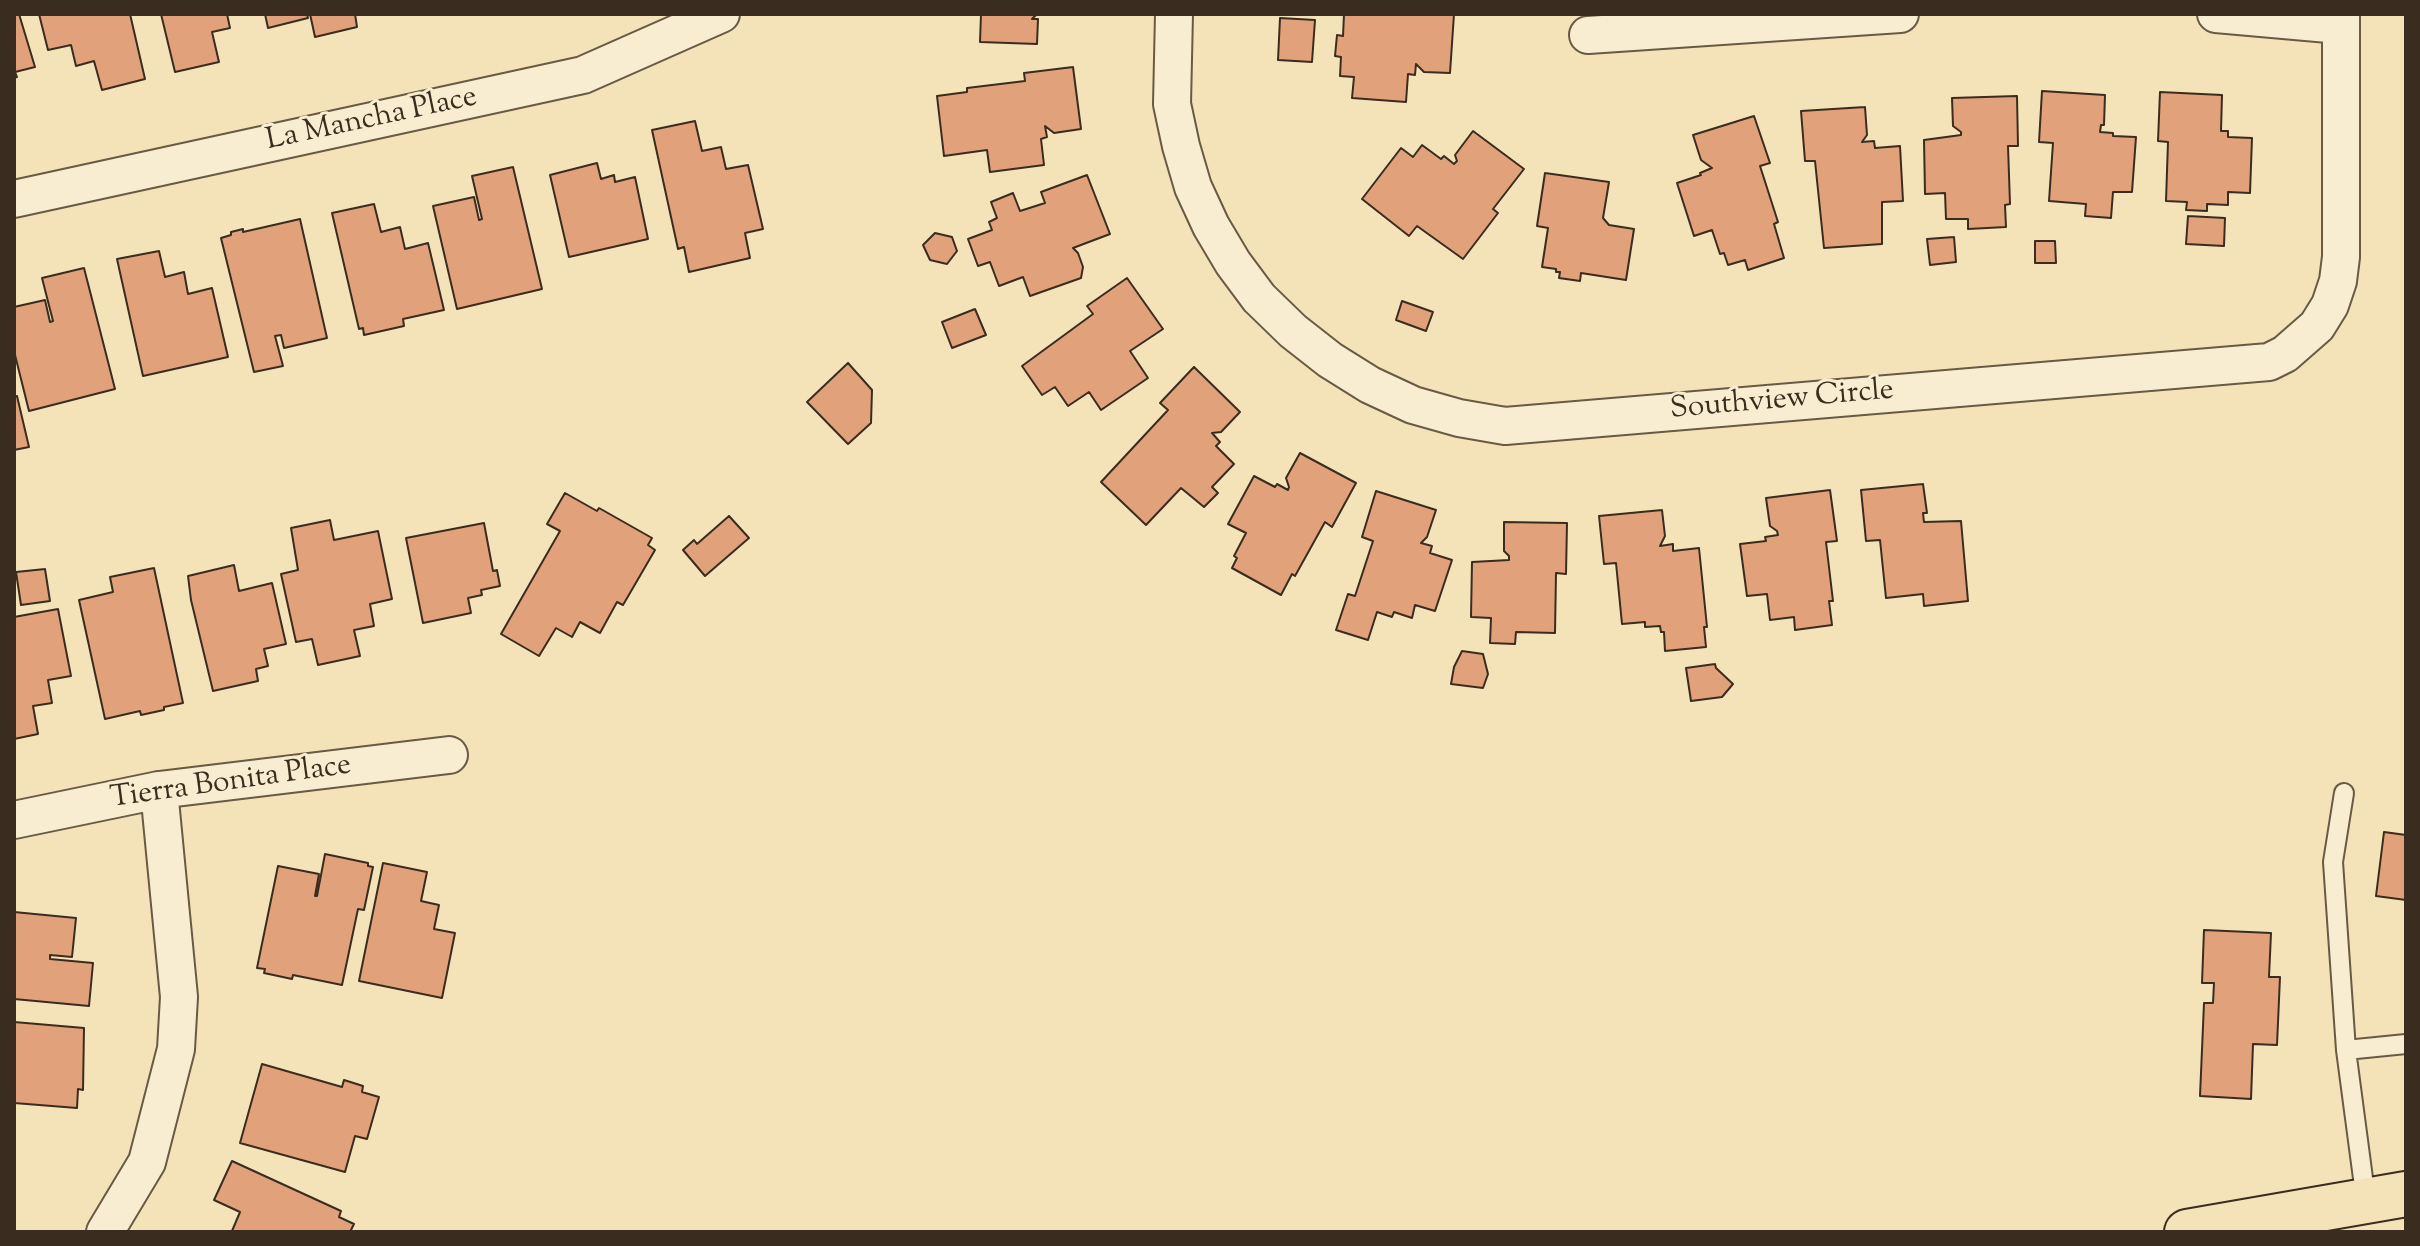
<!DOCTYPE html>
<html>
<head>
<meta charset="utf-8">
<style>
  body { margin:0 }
  #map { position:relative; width:2420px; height:1246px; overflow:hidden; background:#f4e3b8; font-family:"Sorts Mill Goudy",serif }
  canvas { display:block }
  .frame { position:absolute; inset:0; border:16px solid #3a2c1e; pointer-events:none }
</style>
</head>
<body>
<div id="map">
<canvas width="2420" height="1246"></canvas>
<div class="frame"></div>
</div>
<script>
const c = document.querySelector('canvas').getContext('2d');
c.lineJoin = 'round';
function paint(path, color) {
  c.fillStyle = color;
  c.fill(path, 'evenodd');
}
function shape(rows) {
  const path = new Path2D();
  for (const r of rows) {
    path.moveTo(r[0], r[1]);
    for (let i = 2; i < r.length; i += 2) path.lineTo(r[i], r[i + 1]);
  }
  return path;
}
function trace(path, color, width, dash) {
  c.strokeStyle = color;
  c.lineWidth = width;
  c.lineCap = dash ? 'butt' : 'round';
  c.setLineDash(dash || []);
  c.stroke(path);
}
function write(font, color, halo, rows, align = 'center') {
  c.font = font + ' "Sorts Mill Goudy",serif';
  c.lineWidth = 6;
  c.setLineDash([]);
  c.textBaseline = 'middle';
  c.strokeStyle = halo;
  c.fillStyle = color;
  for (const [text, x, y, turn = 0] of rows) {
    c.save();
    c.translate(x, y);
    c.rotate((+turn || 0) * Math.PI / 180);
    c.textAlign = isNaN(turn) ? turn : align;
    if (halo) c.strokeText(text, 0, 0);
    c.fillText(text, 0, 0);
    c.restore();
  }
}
const building = shape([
  [14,14,19,14,35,67,15,72,17,77,14,78,14,14],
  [39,14,130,14,145,79,102,90,94,61,76,66,71,45,48,50,39,14],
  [161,14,227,14,230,28,212,32,219,62,175,72,161,14],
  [265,14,307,14,308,18,268,28,265,14],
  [310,14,355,14,357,27,315,37,310,14],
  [981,14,1037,14,1032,19,1038,19,1037,44,980,42,981,14],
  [1344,14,1454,14,1450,73,1424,72,1416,64,1415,75,1408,74,1406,102,1352,98,1354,77,1340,76,1341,57,1335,56,1337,35,1343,36,1344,14],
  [1280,18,1315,20,1312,62,1278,60,1280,18],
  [1073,67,1081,129,1054,133,1045,126,1047,137,1041,139,1044,165,990,172,987,150,944,156,937,96,967,92,967,88,1025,81,1024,73,1073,67],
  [2042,91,2105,95,2104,125,2101,125,2100,132,2113,133,2113,136,2136,137,2132,192,2113,192,2111,218,2085,216,2086,204,2049,201,2053,143,2039,142,2042,91],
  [2160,92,2222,95,2221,131,2228,131,2228,137,2252,138,2250,193,2228,192,2228,205,2207,204,2207,211,2186,210,2187,202,2166,201,2168,142,2158,141,2160,92],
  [2017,96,2018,146,2008,146,2010,204,2005,205,2006,227,1968,229,1968,219,1946,219,1945,193,1925,194,1924,140,1961,135,1961,132,1953,126,1952,98,2017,96],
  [1865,107,1867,135,1862,142,1874,141,1875,148,1900,146,1903,201,1882,202,1882,244,1824,248,1815,161,1805,161,1801,111,1865,107],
  [1754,116,1770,163,1760,166,1778,222,1774,224,1784,258,1748,270,1745,260,1728,265,1724,253,1720,254,1712,230,1694,236,1677,183,1701,175,1700,173,1712,168,1701,160,1693,135,1754,116],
  [695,121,702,151,721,147,726,169,748,165,763,229,745,233,750,258,689,272,684,247,678,249,652,130,695,121],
  [1473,131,1524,169,1493,209,1498,213,1463,259,1417,226,1409,236,1362,199,1401,148,1413,157,1422,145,1441,159,1444,156,1454,164,1457,161,1455,155,1473,131],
  [597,163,601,179,614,175,615,182,635,177,648,239,569,257,550,175,597,163],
  [513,167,542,289,457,309,433,206,474,197,479,220,482,219,472,176,513,167],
  [1545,173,1609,182,1603,218,1609,225,1634,229,1626,280,1581,273,1580,281,1559,278,1560,272,1556,272,1556,269,1542,267,1548,228,1537,226,1545,173],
  [1087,175,1110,234,1073,248,1078,253,1083,267,1081,278,1030,296,1023,277,999,286,990,262,978,266,968,239,992,230,989,222,997,218,991,202,1013,193,1020,211,1045,203,1041,192,1087,175],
  [374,204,381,232,400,227,405,249,428,243,444,310,403,319,404,326,364,335,363,328,359,329,332,213,374,204],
  [2188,216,2225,218,2224,246,2186,244,2188,216],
  [300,219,327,338,284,348,281,335,275,336,283,366,254,372,221,238,231,235,231,232,243,229,243,232,300,219],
  [935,233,952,237,957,251,947,264,930,260,923,245,935,233],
  [1954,237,1956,262,1930,265,1927,239,1954,237],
  [2035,241,2055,241,2056,263,2035,263,2035,241],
  [159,251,165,277,184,272,188,294,212,288,228,357,143,376,117,259,159,251],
  [84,268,115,389,29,411,14,351,14,307,45,300,50,322,53,321,42,278,84,268],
  [1127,278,1163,329,1130,351,1148,378,1101,410,1089,392,1068,406,1055,387,1042,395,1022,366,1093,314,1087,306,1127,278],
  [1402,301,1433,312,1426,331,1396,320,1402,301],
  [975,309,986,335,952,348,942,322,975,309],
  [848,363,872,390,871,423,848,444,807,402,848,363],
  [1194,367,1240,412,1221,432,1212,433,1220,442,1216,446,1234,464,1212,487,1218,493,1204,507,1181,488,1146,525,1101,482,1168,410,1160,403,1194,367],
  [17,396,29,447,14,450,14,397,17,396],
  [1300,453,1356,483,1332,527,1325,522,1295,576,1292,574,1281,595,1232,568,1237,558,1234,556,1246,533,1228,524,1254,476,1275,487,1277,484,1288,490,1289,487,1286,478,1300,453],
  [1923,484,1927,513,1923,513,1924,522,1961,521,1968,601,1924,606,1923,594,1886,598,1880,540,1866,541,1861,490,1923,484],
  [1830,490,1837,541,1826,542,1833,601,1829,601,1832,625,1795,630,1794,617,1770,620,1767,594,1747,596,1740,544,1766,541,1765,537,1778,535,1777,531,1770,526,1766,498,1830,490],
  [1376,491,1436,510,1427,537,1421,543,1432,546,1430,553,1452,560,1435,611,1415,605,1412,618,1394,612,1392,617,1377,612,1368,640,1336,630,1348,594,1355,596,1373,541,1362,537,1376,491],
  [565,493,597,511,599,508,652,538,648,545,655,550,623,605,617,602,600,633,580,622,572,637,556,628,539,656,501,634,560,531,547,524,565,493],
  [1662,510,1665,536,1660,546,1673,544,1673,551,1699,548,1707,627,1704,627,1706,647,1665,651,1664,632,1661,632,1660,626,1645,627,1645,622,1622,624,1616,563,1604,564,1599,516,1662,510],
  [729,516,749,538,705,576,683,550,694,540,697,544,729,516],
  [330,520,334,540,378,531,392,599,370,604,374,626,354,630,360,656,318,665,312,639,296,642,281,574,298,570,291,528,330,520],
  [1504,522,1567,523,1566,574,1556,573,1555,633,1516,632,1515,644,1490,643,1491,618,1471,617,1472,562,1509,560,1509,556,1504,551,1504,522],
  [484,523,493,571,497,570,500,586,481,590,482,595,468,598,471,613,423,623,406,538,484,523],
  [234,565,239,591,272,583,286,644,264,649,268,666,256,669,258,681,213,691,191,600,188,576,234,565],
  [154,568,183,703,164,707,164,710,141,715,140,711,105,719,79,600,113,592,110,577,154,568],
  [45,569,50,601,21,605,16,572,45,569],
  [58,609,71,676,48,680,52,703,33,706,38,734,14,739,14,617,58,609],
  [1462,651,1483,654,1488,674,1483,688,1451,684,1454,667,1462,651],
  [1715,664,1716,668,1733,684,1722,697,1691,701,1686,668,1715,664],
  [2384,832,2406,835,2406,900,2376,896,2384,832],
  [325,854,368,863,368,866,373,867,364,910,358,909,342,985,293,975,292,979,264,973,265,969,257,968,278,866,319,874,315,896,317,896,325,854],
  [383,863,427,872,421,901,439,905,434,929,455,933,442,998,359,981,383,863],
  [14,912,76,918,72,957,50,955,50,959,93,963,89,1006,14,999,14,912],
  [2204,930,2271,933,2269,977,2280,977,2277,1045,2253,1044,2251,1099,2200,1096,2204,1003,2213,1003,2214,983,2202,983,2204,930],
  [14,1022,84,1028,83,1090,78,1089,77,1108,14,1103,14,1022],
  [262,1064,342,1087,344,1080,363,1086,362,1092,379,1097,367,1139,355,1136,345,1172,240,1143,262,1064],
  [232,1161,341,1211,339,1217,354,1224,350,1232,232,1231,240,1212,214,1200,232,1161]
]);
const service = shape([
  [2344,793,2333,862,2346,1050,2366,1201],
  [2346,1050,2406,1044]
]);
const minor = shape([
  [1174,14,1172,104,1181,146,1193,187,1211,226,1233,263,1259,298,1293,331,1330,360,1370,385,1413,405,1459,418,1505,426,2269,362,2285,354,2317,326,2330,305,2338,281,2341,257,2341,14],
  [2216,14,2340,25],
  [1588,35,1900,14],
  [14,199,583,75,721,14],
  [14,820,159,790,449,755],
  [105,1232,147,1162,176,1049,179,997,159,790]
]);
const primary = shape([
  [2187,1232,2406,1194]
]);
const streetNames = [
  ["La Mancha Place",372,121,-12],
  ["Southview Circle",1782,402,-5],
  ["Tierra Bonita Place",231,784,-8]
];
paint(building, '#e1a17a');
trace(building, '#3a2c1e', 2);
trace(service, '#685a44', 22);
trace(minor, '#685a44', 40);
trace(primary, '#3a2c1e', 48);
trace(service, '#f8edd1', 18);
trace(minor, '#f8edd1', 36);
trace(primary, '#f4e3b8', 44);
write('30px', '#3a2c1e', '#f8edd1', streetNames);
</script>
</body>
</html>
